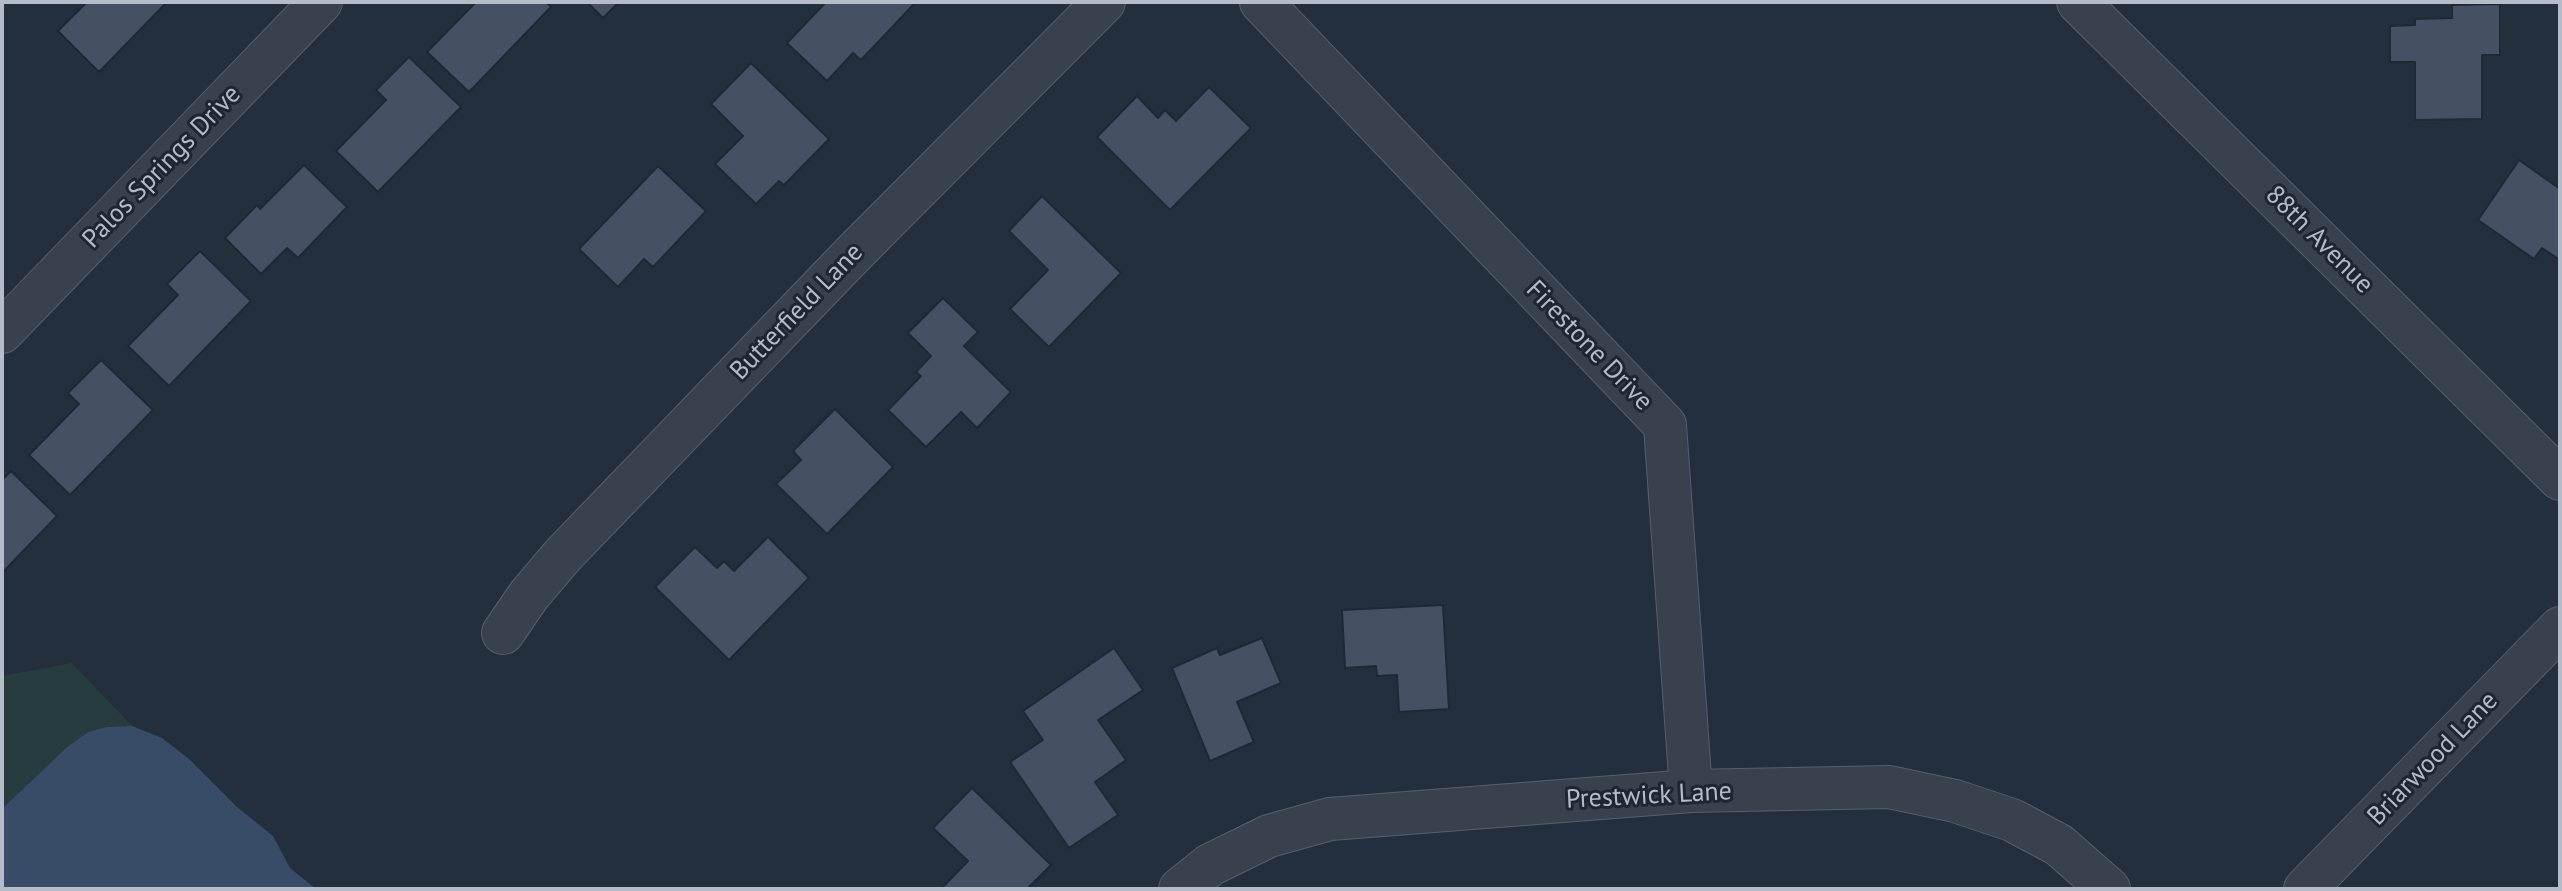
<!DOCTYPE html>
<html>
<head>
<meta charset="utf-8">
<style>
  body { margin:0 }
  #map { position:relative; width:2562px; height:891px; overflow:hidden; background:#242f3e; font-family:"PT Sans",sans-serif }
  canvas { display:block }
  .frame { position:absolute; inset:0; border:4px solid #b4bcc9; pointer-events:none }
</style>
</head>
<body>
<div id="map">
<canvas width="2562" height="891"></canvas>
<div class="frame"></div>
</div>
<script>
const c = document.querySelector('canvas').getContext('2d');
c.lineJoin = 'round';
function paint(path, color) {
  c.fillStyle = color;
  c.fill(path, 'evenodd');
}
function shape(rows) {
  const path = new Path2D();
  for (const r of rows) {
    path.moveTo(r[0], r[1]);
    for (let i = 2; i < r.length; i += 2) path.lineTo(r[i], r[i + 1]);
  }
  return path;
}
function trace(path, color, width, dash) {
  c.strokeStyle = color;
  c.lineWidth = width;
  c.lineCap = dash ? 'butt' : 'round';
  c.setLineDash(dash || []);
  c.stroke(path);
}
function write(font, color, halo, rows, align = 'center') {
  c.font = font + ' "PT Sans",sans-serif';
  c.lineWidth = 6;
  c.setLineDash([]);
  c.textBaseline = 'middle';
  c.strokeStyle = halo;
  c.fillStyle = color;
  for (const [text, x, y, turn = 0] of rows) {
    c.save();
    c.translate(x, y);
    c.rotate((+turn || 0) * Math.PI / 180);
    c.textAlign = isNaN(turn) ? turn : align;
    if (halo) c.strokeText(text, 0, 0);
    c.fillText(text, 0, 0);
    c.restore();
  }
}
const green = shape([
  [72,663,132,726,108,727,88,733,66,748,2,809,2,676]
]);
const water = shape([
  [132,726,162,738,189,759,237,807,273,836,290,868,316,889,2,889,2,809,66,748,88,732,107,727]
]);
const building = shape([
  [87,2,167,2,99,72,58,31,87,2],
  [476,2,546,2,551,7,469,92,427,52,476,2],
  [587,2,619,2,603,18,587,2],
  [826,2,912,2,914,4,861,60,853,53,827,81,787,43,826,2],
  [2500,4,2500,55,2482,55,2482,119,2415,120,2415,62,2390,62,2390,26,2415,25,2415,19,2452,18,2452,5,2500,4],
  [409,57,461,107,378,192,336,151,386,100,376,90,409,57],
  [751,63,829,139,784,185,779,181,756,204,715,164,743,136,711,104,751,63],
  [1209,87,1251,128,1170,210,1097,137,1137,96,1158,118,1165,110,1176,121,1209,87],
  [2519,160,2560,189,2560,260,2542,248,2534,259,2478,220,2519,160],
  [304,165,347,207,298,258,287,248,261,274,225,238,257,205,260,209,304,165],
  [658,166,706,211,653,267,644,259,618,287,579,249,658,166],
  [1042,196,1121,273,1049,347,1010,309,1048,270,1009,231,1042,196],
  [200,251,251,301,169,386,128,346,178,295,167,284,200,251],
  [943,298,978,332,964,346,1011,392,977,428,961,412,926,447,888,410,921,376,916,372,931,356,908,333,943,298],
  [101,360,153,410,70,495,29,455,79,404,68,393,101,360],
  [835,409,893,467,827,534,776,484,801,460,793,451,835,409],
  [11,471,57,516,2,573,2,480,11,471],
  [768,537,809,578,729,660,655,587,695,547,717,568,724,561,734,571,768,537],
  [1443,605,1449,709,1399,712,1397,675,1377,676,1376,666,1345,668,1342,610,1443,605],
  [1262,638,1281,683,1237,702,1254,742,1210,761,1172,668,1217,648,1220,655,1262,638],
  [1114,648,1143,690,1098,720,1126,760,1095,782,1118,815,1069,848,1010,762,1043,740,1023,711,1114,648],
  [972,788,1051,865,1027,889,941,889,968,861,933,828,972,788]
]);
const minor = shape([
  [1261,2,1665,425,1691,791],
  [2078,2,2560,479],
  [2,332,321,2],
  [503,633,529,595,563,555,854,253,1104,2],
  [1180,889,1210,865,1269,836,1330,819,1691,791,1889,787,1955,801,2012,820,2059,845,2109,889],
  [2305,889,2560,628]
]);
const streetNames = [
  ["Palos Springs Drive",162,167,-46],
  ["88th Avenue",2319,240,45],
  ["Butterfield Lane",797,312,-46],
  ["Firestone Drive",1589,346,46],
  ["Briarwood Lane",2433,759,-46],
  ["Prestwick Lane",1649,796,-3]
];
paint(green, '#263c3f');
paint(water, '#394c67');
paint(building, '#455162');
trace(building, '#1f2835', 2);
trace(minor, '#565f6c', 44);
trace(minor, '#38414e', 42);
write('26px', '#b4bcc9', '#1d2633', streetNames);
</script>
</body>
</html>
